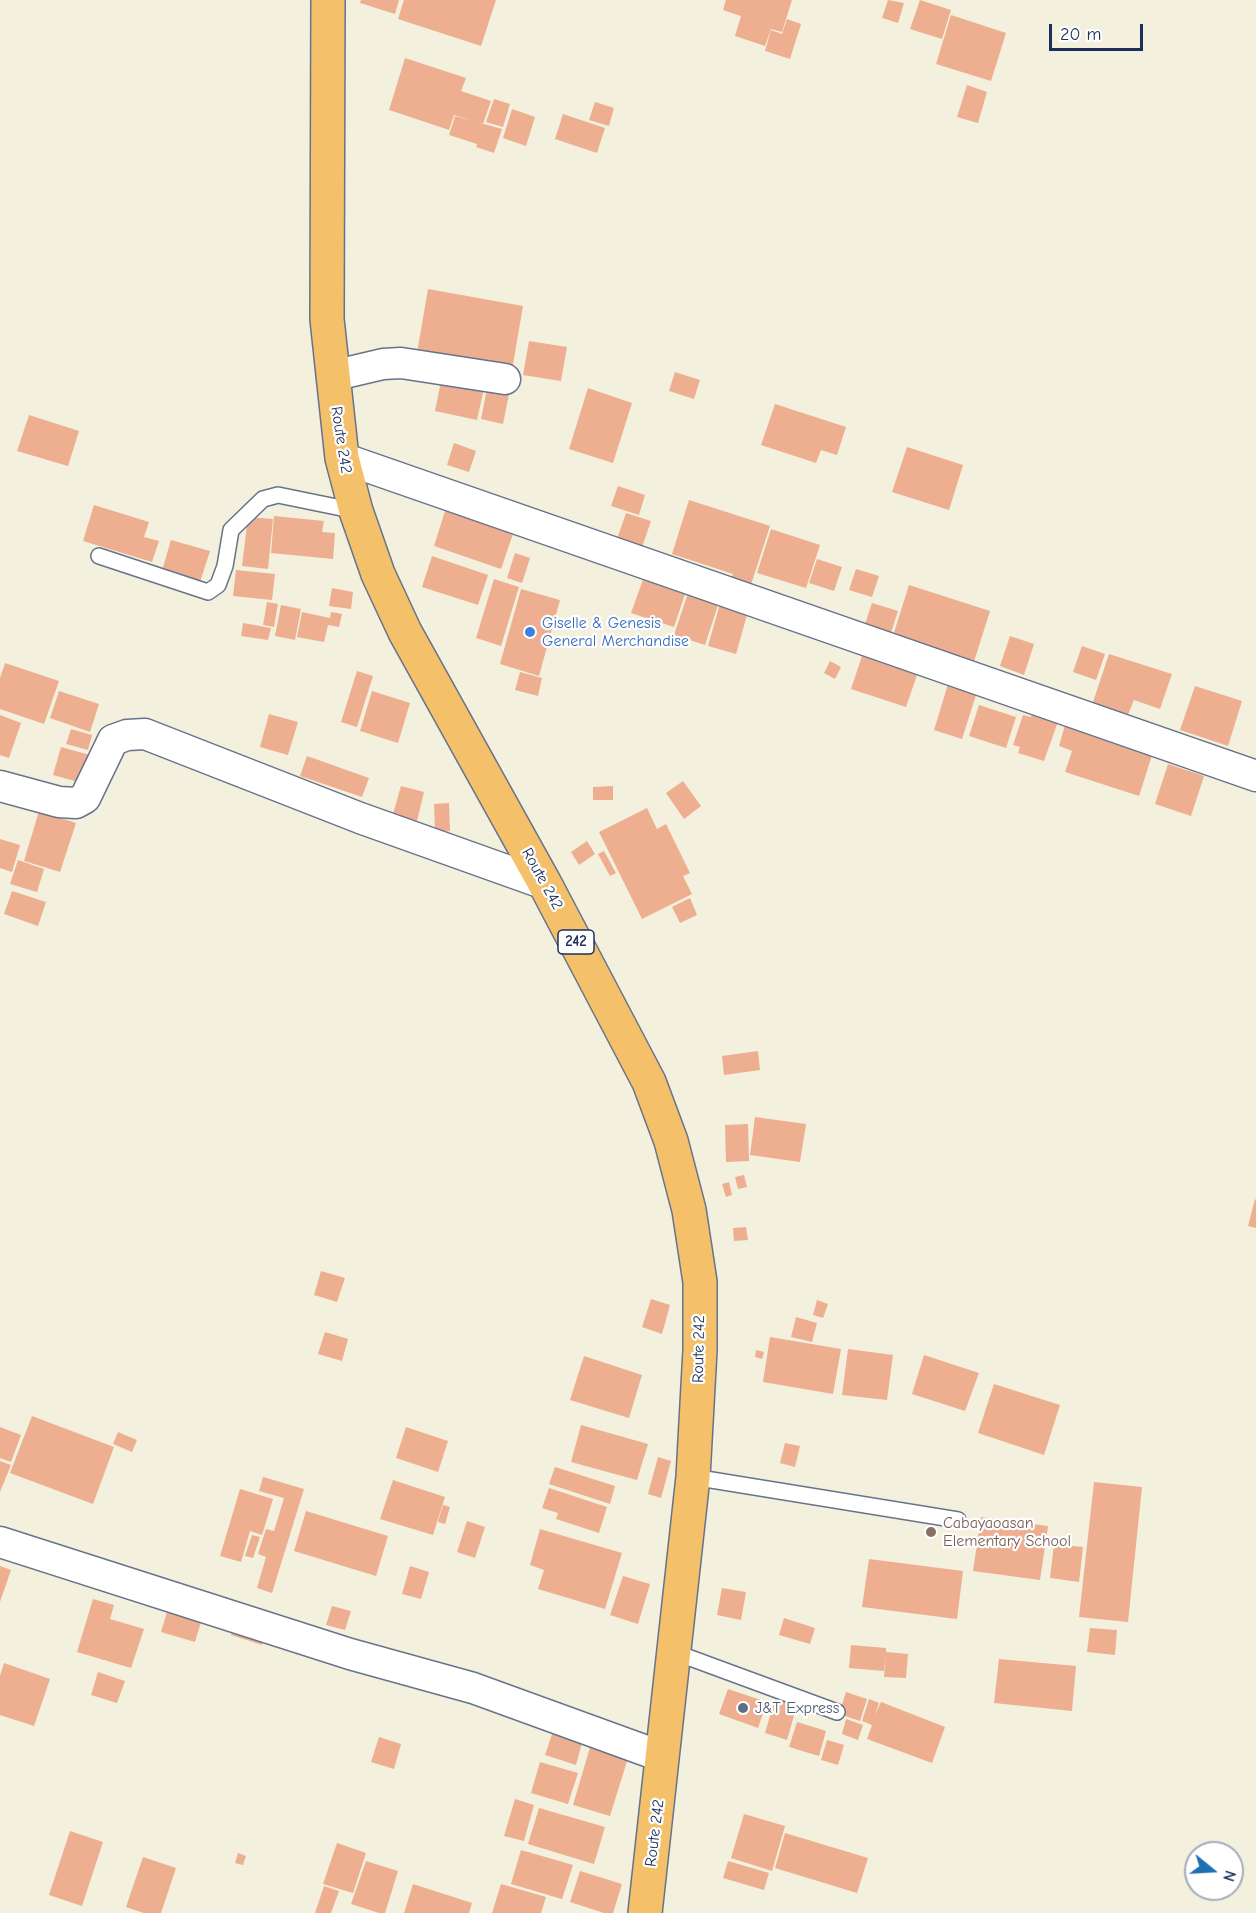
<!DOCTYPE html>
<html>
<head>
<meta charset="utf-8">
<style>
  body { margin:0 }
  #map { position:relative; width:1256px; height:1913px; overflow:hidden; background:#f3f0dd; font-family:"Comic Neue",sans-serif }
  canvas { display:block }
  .north { position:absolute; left:1184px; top:1841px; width:60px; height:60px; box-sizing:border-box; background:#fff; border:2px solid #a4acbf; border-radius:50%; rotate:108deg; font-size:16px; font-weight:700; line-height:24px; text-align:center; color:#1b2f5e }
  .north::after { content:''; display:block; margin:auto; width:21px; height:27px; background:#1f6fb2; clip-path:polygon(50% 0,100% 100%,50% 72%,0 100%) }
  .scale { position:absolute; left:1049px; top:24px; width:94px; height:27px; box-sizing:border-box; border:3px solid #1b2f5e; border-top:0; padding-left:8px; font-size:18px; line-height:21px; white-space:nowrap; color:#1b2f5e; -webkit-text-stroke:4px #fff; paint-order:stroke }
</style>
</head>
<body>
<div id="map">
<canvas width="1256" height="1913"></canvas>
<div class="north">N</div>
<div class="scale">20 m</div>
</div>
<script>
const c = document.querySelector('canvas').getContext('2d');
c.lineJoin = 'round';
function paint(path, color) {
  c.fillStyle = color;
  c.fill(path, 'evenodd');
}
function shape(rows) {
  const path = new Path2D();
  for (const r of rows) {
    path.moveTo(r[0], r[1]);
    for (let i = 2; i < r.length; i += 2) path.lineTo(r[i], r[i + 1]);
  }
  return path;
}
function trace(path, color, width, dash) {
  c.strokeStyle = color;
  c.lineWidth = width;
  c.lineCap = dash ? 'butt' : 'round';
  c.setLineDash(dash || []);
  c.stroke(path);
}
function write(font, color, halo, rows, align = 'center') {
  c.font = font + ' "Comic Neue",sans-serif';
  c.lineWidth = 4.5;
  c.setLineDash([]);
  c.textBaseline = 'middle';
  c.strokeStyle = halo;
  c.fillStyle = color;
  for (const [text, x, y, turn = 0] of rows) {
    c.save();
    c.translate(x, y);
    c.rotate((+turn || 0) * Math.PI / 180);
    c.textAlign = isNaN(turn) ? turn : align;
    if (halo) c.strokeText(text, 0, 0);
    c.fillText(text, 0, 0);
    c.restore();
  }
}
const building = shape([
  [361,0,399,0,395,14,360,3],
  [404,0,496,0,481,46,398,19],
  [726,0,792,0,782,32,771,29,765,46,735,36,741,16,723,10],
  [888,0,904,3,898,23,882,18],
  [920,0,951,10,942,39,910,29],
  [951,15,1006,33,991,81,936,64],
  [787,19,801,24,790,59,765,51,771,30,782,34],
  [405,58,466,78,461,91,491,101,483,124,454,115,449,130,389,110],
  [967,85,987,92,978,123,957,117],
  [494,99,510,104,503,127,486,122],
  [595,102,614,108,609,126,589,120],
  [512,109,535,117,526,146,503,138],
  [563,114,605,128,597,153,555,139],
  [455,116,502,129,494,153,476,147,477,144,449,135],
  [428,289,523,306,512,370,417,353],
  [529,341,567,347,561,381,523,375],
  [675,372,700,380,694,399,669,391],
  [442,376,485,384,477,420,435,411],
  [588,388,632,403,613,463,569,449],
  [487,389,509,394,503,424,481,419],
  [775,404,846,427,837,455,821,450,816,463,761,445],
  [29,415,79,431,68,466,17,451],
  [454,443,476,451,469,472,447,465],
  [907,447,963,465,949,510,892,492],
  [618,486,645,495,639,515,611,506],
  [689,500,770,526,748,594,728,588,733,574,672,554],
  [94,505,149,522,144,537,159,541,152,562,83,541],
  [446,508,514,531,501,569,434,546],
  [626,513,651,521,641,550,616,542],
  [274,516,324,521,322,532,335,533,333,559,271,553],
  [248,517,273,519,268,569,242,566],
  [771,529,820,545,806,588,757,573],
  [171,540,210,551,199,585,161,574],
  [515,553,530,558,522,583,507,578],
  [432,556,488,575,478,605,422,587],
  [817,559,842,567,834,591,809,583],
  [856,569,879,576,872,597,849,590],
  [236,570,275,574,272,600,233,596],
  [645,574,687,588,674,627,631,613],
  [494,579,519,587,501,646,476,638],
  [909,585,990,611,972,668,891,642],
  [332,588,353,592,351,609,329,606],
  [521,589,560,600,539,676,500,664],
  [689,590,720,599,705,645,674,635],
  [721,600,749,608,736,654,708,646],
  [267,602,278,604,274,627,263,625],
  [872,603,898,611,888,642,862,633],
  [281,605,301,609,295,640,275,636],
  [302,612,330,618,331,612,342,614,339,627,328,625,324,642,297,637],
  [243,623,271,628,268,640,241,636],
  [1010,636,1034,644,1024,675,1000,666],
  [1082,646,1105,654,1096,680,1073,672],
  [1109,654,1172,674,1160,709,1134,700,1127,717,1092,705],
  [862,656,917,675,906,707,851,689],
  [830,661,841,667,835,679,824,673],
  [5,663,59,681,44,724,0,709,0,678],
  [357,671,373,676,357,727,341,722],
  [520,672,542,678,538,696,515,690],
  [948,684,977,692,962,739,934,730],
  [1195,686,1242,701,1228,746,1180,730],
  [59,691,99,704,90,732,50,718],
  [372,691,410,703,398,743,360,731],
  [979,705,1016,717,1006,748,969,736],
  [1034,707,1060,716,1044,761,1018,753,1020,747,1013,745,1023,715,1031,717],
  [269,714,298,722,288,755,260,747],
  [0,715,21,723,9,758,0,755],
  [1067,718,1155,746,1139,796,1065,772,1072,751,1059,746],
  [71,729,92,735,88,750,66,744],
  [61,747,90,755,82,783,53,775],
  [307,756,369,778,362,797,300,776],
  [1168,764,1204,776,1191,816,1155,804],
  [683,781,701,806,684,819,666,793],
  [401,786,424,792,417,821,393,814],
  [613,786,613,800,593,800,593,787],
  [449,803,450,831,435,832,434,804],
  [647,808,657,829,666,824,690,873,683,876,692,894,642,919,599,832],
  [39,811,76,823,60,872,24,861],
  [0,839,20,845,12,872,0,868],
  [587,841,595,854,579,865,571,852],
  [604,851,616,873,610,876,598,854],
  [18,860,44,869,37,892,10,884],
  [12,891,46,902,38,926,4,914],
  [690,898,697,915,680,923,672,907],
  [758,1051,760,1070,724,1075,722,1056],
  [755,1117,806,1124,800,1162,750,1155],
  [748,1124,749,1161,726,1162,725,1125],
  [744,1175,747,1187,738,1189,735,1177],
  [729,1182,732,1195,726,1197,722,1184],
  [1255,1199,1256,1200,1256,1228,1248,1226],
  [746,1227,748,1240,734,1241,733,1228],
  [321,1271,345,1278,337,1302,314,1295],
  [651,1299,670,1305,662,1334,642,1327],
  [817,1300,828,1304,823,1318,813,1315],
  [796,1317,817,1323,812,1342,791,1337],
  [325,1332,348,1339,342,1361,318,1354],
  [770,1337,841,1349,833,1394,763,1382],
  [848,1349,893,1355,887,1400,842,1395],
  [756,1350,764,1352,762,1359,755,1357],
  [924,1355,979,1373,965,1411,912,1394],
  [584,1356,642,1375,629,1418,570,1400],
  [994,1384,1060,1405,1044,1455,978,1433],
  [32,1416,114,1447,93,1504,10,1473],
  [581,1425,648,1444,637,1480,571,1462],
  [0,1427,21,1435,11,1462,0,1458],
  [406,1427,448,1441,438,1472,396,1458],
  [118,1432,137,1440,132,1452,113,1444],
  [785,1443,800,1446,795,1467,780,1463],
  [658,1457,671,1461,661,1498,648,1494],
  [0,1461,11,1465,0,1492],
  [555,1467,615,1486,610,1504,549,1484],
  [263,1477,304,1489,272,1593,257,1588,266,1557,258,1554,266,1529,274,1531,284,1498,259,1491],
  [393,1480,445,1497,433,1535,380,1519],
  [1094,1482,1142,1487,1128,1622,1079,1617],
  [549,1488,607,1507,599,1533,556,1519,558,1513,542,1508],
  [240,1489,273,1499,262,1535,250,1531,241,1562,220,1556],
  [443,1505,450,1507,445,1524,438,1522],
  [306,1511,388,1536,376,1576,294,1551],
  [981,1517,1048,1526,1040,1580,973,1571],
  [467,1521,485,1527,475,1558,457,1552],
  [540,1529,622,1553,605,1609,538,1589,544,1570,530,1565],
  [252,1535,260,1537,253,1558,245,1556],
  [1054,1544,1083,1547,1079,1582,1050,1578],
  [869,1559,963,1571,957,1619,862,1607],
  [0,1566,11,1570,0,1602],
  [410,1566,429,1572,421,1599,402,1594],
  [623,1576,650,1584,638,1624,610,1615],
  [722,1588,746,1592,741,1620,717,1615],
  [93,1599,114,1605,110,1619,144,1629,131,1668,77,1652],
  [332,1606,351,1611,345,1630,326,1625],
  [167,1612,201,1622,195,1642,161,1632],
  [784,1618,815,1628,810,1644,779,1635],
  [234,1622,266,1631,262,1645,231,1635],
  [1090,1628,1117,1630,1115,1655,1087,1652],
  [851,1645,886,1648,886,1652,908,1654,906,1678,884,1677,886,1655,884,1671,849,1668],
  [999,1659,1076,1666,1072,1711,994,1703],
  [4,1663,50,1679,34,1726,0,1715,0,1676],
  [98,1672,125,1681,117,1703,91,1695],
  [728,1689,767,1702,758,1728,719,1714],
  [846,1692,867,1699,860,1721,839,1714],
  [775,1699,797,1705,787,1740,765,1733],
  [869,1699,879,1703,875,1715,881,1702,945,1727,932,1763,867,1739,872,1725,862,1721],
  [846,1719,863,1725,858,1740,842,1734],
  [797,1722,826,1731,819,1756,789,1747],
  [552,1734,582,1743,576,1765,545,1755],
  [379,1737,401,1744,394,1769,371,1762],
  [827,1740,844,1745,838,1765,821,1760],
  [591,1744,629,1755,610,1816,573,1805],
  [540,1762,578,1773,568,1804,531,1793],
  [515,1799,534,1805,524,1841,504,1836],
  [539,1808,605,1827,594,1864,528,1844],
  [744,1814,785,1826,772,1871,731,1858],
  [70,1831,103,1842,82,1906,49,1895],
  [785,1833,868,1858,857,1893,775,1868],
  [337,1843,366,1853,353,1893,323,1884],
  [521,1850,573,1865,562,1899,511,1884],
  [238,1853,246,1856,243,1865,235,1863],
  [143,1857,176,1868,161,1913,144,1913,126,1907],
  [366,1861,398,1871,385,1913,379,1913,351,1904],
  [728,1861,769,1873,764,1890,723,1878],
  [580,1871,622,1884,613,1913,604,1913,570,1902],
  [413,1884,472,1903,469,1913,404,1913],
  [501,1884,546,1897,541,1913,492,1913],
  [324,1886,339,1891,331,1913,315,1913]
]);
const lane = shape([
  [99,556,208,592,218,585,225,566,231,530,263,499,278,495,356,511],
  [693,1477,958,1520],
  [674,1652,837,1712]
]);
const street = shape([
  [332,376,383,364,401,363,505,379],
  [342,458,1256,776],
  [0,786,59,802,76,803,85,798,113,740,127,735,145,734,360,818,545,884],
  [0,1542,350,1654,473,1688,663,1757]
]);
const primary = shape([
  [328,0,327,319,342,458,356,511,378,574,405,632,545,884,649,1082,671,1141,689,1210,700,1282,700,1350,693,1477,645,1913]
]);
const markers = [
  [530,632,6,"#3f7fe0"],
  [931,1532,6,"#8d6e63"],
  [743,1708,6,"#5c6f8a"]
];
const shields = [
  [576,942,36]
];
const shieldNames = [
  ["242",576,942]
];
const streetNames = [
  ["Route 242",341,440,81],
  ["Route 242",542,879,61],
  ["Route 242",699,1349,-89],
  ["Route 242",655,1833,-83]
];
const shopNames = [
  ["Giselle & Genesis",542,623],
  ["General Merchandise",542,641]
];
const educationNames = [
  ["Cabayaoasan",943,1523],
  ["Elementary School",943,1541]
];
const serviceNames = [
  ["J&T Express",755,1708]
];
paint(building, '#edaf90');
trace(lane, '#67738a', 18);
trace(street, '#67738a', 33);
trace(primary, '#67738a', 36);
trace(lane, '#fff', 15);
trace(street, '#fff', 30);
trace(primary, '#f4c16a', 33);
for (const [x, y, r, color] of markers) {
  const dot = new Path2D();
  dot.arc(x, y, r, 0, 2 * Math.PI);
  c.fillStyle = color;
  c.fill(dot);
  trace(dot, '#fff', 2);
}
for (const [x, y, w] of shields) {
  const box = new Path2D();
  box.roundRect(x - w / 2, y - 12, w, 24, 4.5);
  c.fillStyle = '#fff';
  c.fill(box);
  trace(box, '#1b2f5e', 1.5);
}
write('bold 15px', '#1b2f5e', null, shieldNames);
write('16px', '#1b2f5e', '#fff', streetNames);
write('16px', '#366cbe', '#fff', shopNames, 'left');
write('16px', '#785e54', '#fff', educationNames, 'left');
write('16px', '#4e5e75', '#fff', serviceNames, 'left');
</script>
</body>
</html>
